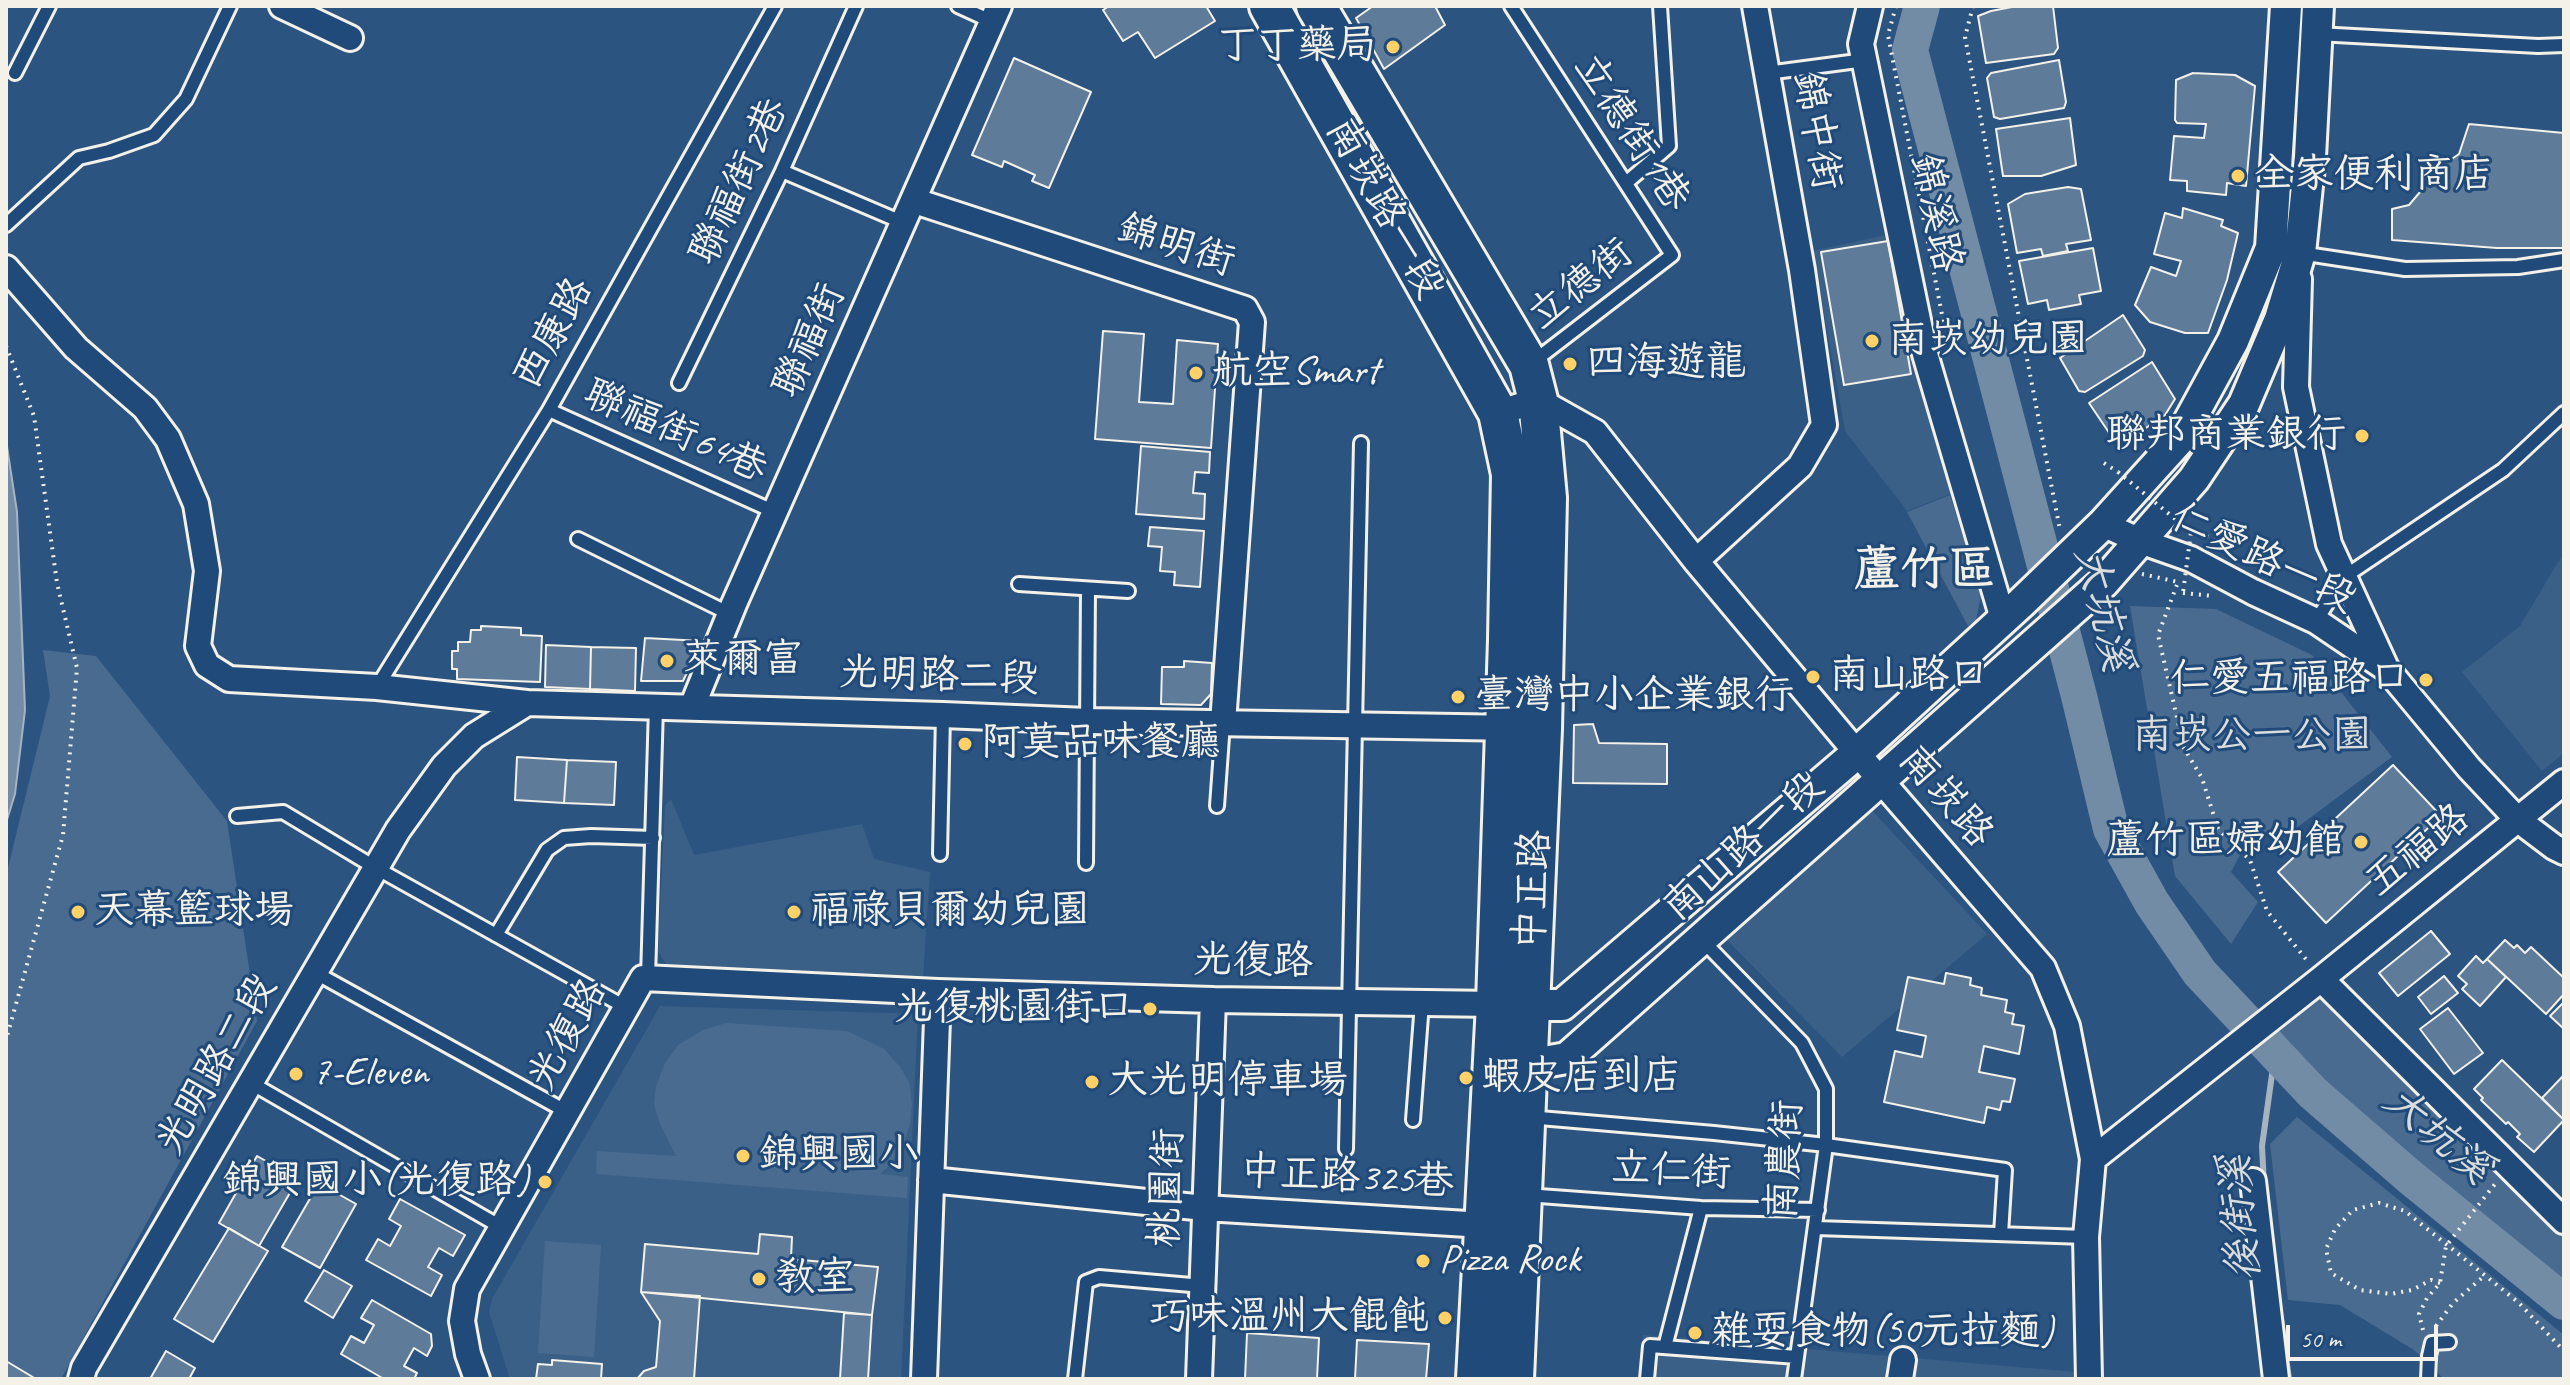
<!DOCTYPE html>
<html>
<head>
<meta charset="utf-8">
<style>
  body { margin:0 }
  #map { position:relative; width:2570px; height:1385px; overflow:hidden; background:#2c5481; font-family:Caveat,sans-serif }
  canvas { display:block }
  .frame { position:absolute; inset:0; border:8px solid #f4f1e8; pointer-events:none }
  .scale { position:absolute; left:2286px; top:1325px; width:152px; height:36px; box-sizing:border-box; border:4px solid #f4f1e8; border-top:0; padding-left:10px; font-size:24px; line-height:28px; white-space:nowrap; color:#f4f1e8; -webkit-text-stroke:6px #1f4a7a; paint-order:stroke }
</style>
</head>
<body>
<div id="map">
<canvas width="2570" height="1385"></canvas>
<div class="frame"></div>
<div class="scale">50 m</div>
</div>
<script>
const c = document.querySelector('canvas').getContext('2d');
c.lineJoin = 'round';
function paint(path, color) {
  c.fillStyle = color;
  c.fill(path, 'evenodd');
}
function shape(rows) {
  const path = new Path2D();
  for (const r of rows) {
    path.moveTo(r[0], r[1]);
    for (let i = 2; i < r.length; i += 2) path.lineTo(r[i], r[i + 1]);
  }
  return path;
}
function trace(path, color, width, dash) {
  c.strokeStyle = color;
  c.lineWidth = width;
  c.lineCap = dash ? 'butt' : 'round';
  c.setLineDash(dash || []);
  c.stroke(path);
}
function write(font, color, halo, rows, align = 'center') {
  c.font = font + ' Caveat,"LXGW WenKai TC",sans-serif';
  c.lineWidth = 6;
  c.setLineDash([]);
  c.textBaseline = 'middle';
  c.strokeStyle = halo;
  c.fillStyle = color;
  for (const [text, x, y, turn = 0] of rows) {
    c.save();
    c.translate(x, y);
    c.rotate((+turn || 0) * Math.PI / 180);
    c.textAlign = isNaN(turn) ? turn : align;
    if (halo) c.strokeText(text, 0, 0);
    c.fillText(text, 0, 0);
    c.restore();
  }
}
const built = shape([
  [1891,234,1950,494,1907,511,1845,431,1813,251],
  [2564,556,2564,753,2542,771,2462,672,2520,626,2558,562],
  [671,799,694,855,862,824,874,859,930,872,923,978,670,971,658,951,665,806],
  [1863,801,1987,934,1842,1057,1723,936],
  [660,1006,918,1014,901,1379,510,1379,489,1312,492,1299],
  [1643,1335,2076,1372,2075,1379,1642,1379]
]);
const green = shape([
  [1950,495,1981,596,1976,620,1968,626,1907,512],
  [2130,606,2216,609,2312,655,2392,757,2291,832,2250,836,2231,872,2258,902,2231,944,2175,876],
  [43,650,96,656,227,821,257,1021,61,1379,6,1379,6,876,50,696],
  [2321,979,2564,1221,2564,1293,2509,1257,2345,1101,2306,1081,2255,1031],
  [726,1023,847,1031,884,1049,900,1067,909,1082,912,1104,910,1124,903,1146,888,1167,880,1174,908,1177,907,1198,596,1174,597,1151,676,1156,660,1124,654,1105,656,1087,664,1065,678,1045,703,1030],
  [2297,1117,2564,1335,2564,1379,2444,1379,2414,1350,2340,1305,2288,1300,2270,1144],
  [545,1241,601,1245,594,1357,538,1353]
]);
const water = shape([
  [6,440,17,512,25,710,15,794,6,823,6,440]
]);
const stream = shape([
  [2264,1185,2262,1146,2275,1053],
  [2281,1319,2289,1379]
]);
const river = shape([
  [1922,6,1910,50,2079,696,2111,829,2152,903,2200,973,2313,1093,2410,1177,2564,1302]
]);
const building = shape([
  [1109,6,1206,6,1215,21,1155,58,1138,32,1123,41,1103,10,1109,6],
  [1373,6,1435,6,1445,25,1384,69,1356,18,1373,6],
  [2017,6,2053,6,2058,48,2054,54,1986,63,1978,16,1991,11,2017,6],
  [1014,58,1091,92,1049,188,1032,181,1035,175,1004,161,1002,167,972,155,1014,58],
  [2059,60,2066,102,2064,108,2000,119,1994,117,1987,78,1991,73,2059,60],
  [2193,73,2235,75,2255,86,2246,186,2227,183,2226,195,2187,191,2187,181,2170,180,2174,136,2204,138,2206,124,2177,123,2175,120,2176,80,2193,73],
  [2070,118,2076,165,2041,176,2003,176,1996,129,2070,118],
  [2469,124,2564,133,2564,248,2497,248,2392,240,2392,209,2409,205,2443,165,2459,154,2469,124],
  [2068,187,2081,189,2091,240,2066,244,2068,251,2043,256,2041,249,2017,253,2008,204,2025,194,2068,187],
  [2183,208,2223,220,2221,226,2238,233,2227,280,2208,333,2185,333,2150,322,2135,305,2151,267,2176,276,2181,261,2154,254,2165,213,2182,218,2183,208],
  [1888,241,1911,374,1844,385,1821,252,1888,241],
  [2093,248,2101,291,2079,295,2081,304,2049,310,2047,300,2028,304,2019,261,2093,248],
  [2123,315,2145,350,2143,356,2085,392,2079,391,2060,358,2123,315],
  [1103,331,1144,334,1139,402,1173,404,1177,340,1218,344,1211,448,1095,439,1103,331],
  [2152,362,2175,399,2165,415,2137,434,2116,443,2089,403,2152,362],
  [1141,446,1210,452,1209,473,1195,472,1193,493,1205,494,1204,519,1136,514,1141,446],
  [1150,527,1204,531,1200,587,1174,585,1175,572,1160,571,1162,547,1148,546,1150,527],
  [481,626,521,628,521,635,542,636,540,682,457,679,457,669,452,669,452,651,458,651,458,642,470,642,471,630,481,630,481,626],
  [645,638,702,641,683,681,641,681,645,638],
  [546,645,591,647,590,689,545,687,546,645],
  [591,647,636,648,635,691,590,689,591,647],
  [1184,661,1212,663,1211,694,1201,705,1161,704,1162,667,1184,667,1184,661],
  [1593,724,1599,743,1667,744,1667,784,1573,783,1574,725,1593,724],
  [517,757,567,760,564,803,515,800,517,757],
  [567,760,616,762,614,805,564,803,567,760],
  [2393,765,2441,816,2326,923,2278,872,2393,765],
  [2431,931,2450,954,2398,996,2379,973,2431,931],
  [2505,940,2514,948,2517,945,2525,953,2531,947,2564,978,2564,994,2546,1014,2487,959,2505,940],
  [2476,956,2483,963,2487,959,2506,977,2480,1006,2462,989,2467,984,2458,976,2476,956],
  [1946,973,1971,978,1970,985,1982,988,1981,995,2007,1000,2005,1012,2014,1014,2012,1024,2024,1026,2019,1054,1984,1046,1979,1072,2015,1079,2010,1102,2002,1101,2000,1110,1987,1107,1984,1123,1884,1102,1895,1051,1922,1057,1926,1036,1897,1030,1908,977,1944,984,1946,973],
  [2444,976,2458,993,2431,1014,2418,997,2444,976],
  [2564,1002,2564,1029,2550,1016,2564,1002],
  [2448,1008,2483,1053,2454,1074,2420,1029,2448,1008],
  [2502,1060,2564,1120,2534,1152,2517,1137,2520,1134,2508,1122,2506,1124,2481,1100,2483,1098,2474,1089,2502,1060],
  [2564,1075,2564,1120,2542,1098,2564,1075],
  [257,1156,298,1179,259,1246,219,1223,257,1156],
  [319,1183,356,1204,320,1268,282,1247,319,1183],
  [400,1199,465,1235,453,1256,439,1248,428,1267,442,1275,431,1296,366,1260,378,1239,390,1246,401,1226,389,1219,400,1199],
  [229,1228,268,1251,213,1342,174,1319,229,1228],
  [760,1234,792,1237,791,1259,878,1267,872,1315,641,1292,645,1244,758,1254,760,1234],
  [324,1270,352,1286,333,1318,305,1301,324,1270],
  [641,1292,700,1296,694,1379,637,1379,644,1371,656,1367,660,1321,641,1292],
  [372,1300,431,1334,432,1346,427,1356,414,1348,404,1366,417,1373,414,1379,384,1379,341,1354,351,1336,364,1343,374,1325,361,1318,372,1300],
  [844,1313,872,1315,868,1379,840,1379,844,1313],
  [1247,1333,1319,1338,1317,1379,1245,1379,1247,1333],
  [1357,1340,1429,1344,1426,1379,1355,1379,1357,1340],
  [166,1351,195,1368,189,1379,150,1379,166,1351],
  [552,1360,602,1364,601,1379,536,1379,538,1364,552,1365,552,1360],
  [6,1361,36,1379,6,1379,6,1361]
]);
const path = shape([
  [1896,6,1888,35,1949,351],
  [1973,6,1965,37,2060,530],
  [6,346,34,416,57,583,77,668,63,835,6,1040],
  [2104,463,2118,472],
  [2191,532,2234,544],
  [2142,574,2178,582,2158,635,2184,748,2202,778,2218,829,2250,860,2267,911,2309,963],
  [2183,593,2213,596],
  [2440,1283,2431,1280,2412,1290,2391,1294,2360,1290,2331,1273,2326,1249,2335,1229,2353,1210,2379,1203,2405,1211,2518,1302,2564,1351],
  [2436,1326,2453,1303,2484,1276],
  [2423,1330,2419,1314,2427,1298,2440,1283,2446,1246,2495,1184]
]);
const service = shape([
  [958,6,993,22],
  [1511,6,1672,255,1533,362],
  [2317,34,2538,46,2564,45],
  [15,73,49,6],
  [1767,73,1865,60],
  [782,171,904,223],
  [1626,183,1669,146,1660,6],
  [6,225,79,158,109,151,154,135,186,99,230,6],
  [2300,253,2405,269,2518,267,2564,260],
  [679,383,782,171,856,6],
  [549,410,775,512],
  [578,539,730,614],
  [1019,584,1128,591],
  [2316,621,2344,577,2503,470,2564,413],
  [377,687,549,410,775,6],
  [1217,806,1223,723],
  [237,816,283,812,376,868,627,1008],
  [940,854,943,715],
  [1086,863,1088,590],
  [496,935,547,850,564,838,591,836,653,838],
  [1702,940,1802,1043,1826,1089,1826,1145,1794,1379],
  [314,972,569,1113],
  [648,978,656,707],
  [251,1083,501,1227],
  [1528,1117,1714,1133,1826,1145,2005,1170,2001,1234],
  [1413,1120,1422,1003],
  [1346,1149,1361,443],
  [1526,1195,1701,1208,1818,1210],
  [1816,1228,2086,1237],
  [1665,1347,1701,1208],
  [1075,1379,1086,1282,1099,1277,1203,1286],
  [1647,1379,1650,1346,1797,1357],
  [2428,1379,2429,1356,2432,1343,2449,1342]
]);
const minor = shape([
  [282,6,350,38],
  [1870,6,1861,44,1925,354,2003,619],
  [915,201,1245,309,1252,322,1223,723],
  [6,268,76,348,145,408,168,439,196,504,207,571,198,646,207,665,229,679,377,687,527,703],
  [2299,279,2296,387,2329,544,2386,668,2469,768,2517,819,2554,847,2564,852],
  [1498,413,1538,400,1595,432,1696,561,1857,753,2043,968,2067,1026,2093,1159,2086,1237,2089,1379],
  [2103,524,2140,541,2191,559,2253,592,2316,621,2384,667],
  [1696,561,1800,466,1824,425,1802,270,1755,6],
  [692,707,734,604,999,6],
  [2321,979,2564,1221],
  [2093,1159,2321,979,2564,782],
  [931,1180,1205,1208,1484,1225],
  [2253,1181,2276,1379],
  [81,1379,84,1368,398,830,444,766,474,736,527,703,943,715,1088,721,1518,728],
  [477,1379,468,1354,462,1321,467,1289,643,978,938,992,1213,1000,1496,1004],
  [924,1379,938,992],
  [1199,1379,1213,1000],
  [1900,1379,1903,1360]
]);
const tertiary = shape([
  [1509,1005,1562,1005,1857,753,2021,603,2103,524,2179,440,2233,341,2271,248,2286,6],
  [1507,1064,1526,1065,1567,1058,2104,582,2194,479,2244,404,2280,319,2300,253,2310,157,2318,6]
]);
const primary = shape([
  [1269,6,1498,413,1511,474,1508,640,1496,1004,1476,1379],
  [1316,6,1529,365,1538,400,1547,498,1542,729,1514,1379]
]);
const pathBridge = shape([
  [2118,472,2191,532,2183,593]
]);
const markers = [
  [1393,47,8,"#ffd166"],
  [2238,176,8,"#ffd166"],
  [1872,341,8,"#ffd166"],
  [1570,364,8,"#ffd166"],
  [1196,373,8,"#ffd166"],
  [2362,436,8,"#ffd166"],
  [667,661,8,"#ffd166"],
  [1813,677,8,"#ffd166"],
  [2426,680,8,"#ffd166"],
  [1458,697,8,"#ffd166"],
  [965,744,8,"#ffd166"],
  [2361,842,8,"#ffd166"],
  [78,912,8,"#ffd166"],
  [794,912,8,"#ffd166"],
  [1150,1009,8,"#ffd166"],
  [296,1074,8,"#ffd166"],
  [1466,1078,8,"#ffd166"],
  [1092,1082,8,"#ffd166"],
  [743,1156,8,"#ffd166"],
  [545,1182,8,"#ffd166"],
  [1423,1261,8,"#ffd166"],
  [759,1279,8,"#ffd166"],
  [1445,1318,8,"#ffd166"],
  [1695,1333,8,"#ffd166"]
];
const poiNames = [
  ["丁丁藥局",1377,47,"right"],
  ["全家便利商店",2254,176],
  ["南崁幼兒園",1888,341],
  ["四海遊龍",1586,364],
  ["航空Smart",1212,373],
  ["聯邦商業銀行",2346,436,"right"],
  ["萊爾富",683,661],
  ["南山路口",1829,677],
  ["仁愛五福路口",2410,680,"right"],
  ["臺灣中小企業銀行",1474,697],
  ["阿莫品味餐廳",981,744],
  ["蘆竹區婦幼館",2345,842,"right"],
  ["天幕籃球場",94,912],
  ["福祿貝爾幼兒園",810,912],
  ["光復桃園街口",1134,1009,"right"],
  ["7-Eleven",312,1074],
  ["蝦皮店到店",1482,1078],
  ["大光明停車場",1108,1082],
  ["錦興國小",759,1156],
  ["錦興國小(光復路)",529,1182,"right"],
  ["Pizza Rock",1439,1261],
  ["教室",775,1279],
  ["巧味溫州大餛飩",1429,1318,"right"],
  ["雜耍食物(50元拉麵)",1711,1333]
];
const streetNames = [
  ["錦中街",1816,131,80],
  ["立德街1巷",1631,133,57],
  ["聯福街2巷",740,182,-65],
  ["南崁路一段",1384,209,61],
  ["錦溪路",1935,213,78],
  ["錦明街",1176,246,18],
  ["立德街",1581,285,-38],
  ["西康路",554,334,-61],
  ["聯福街",810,341,-66],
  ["聯福街64巷",675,432,24],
  ["仁愛路一段",2263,559,26],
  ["光明路二段",939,677,2],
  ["南崁路",1945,797,49],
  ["南山路一段",1744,847,-42],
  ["五福路",2418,851,-39],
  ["中正路",1534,890,-87],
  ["光復路",1253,962,1],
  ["光復路",568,1035,-61],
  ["光明路二段",217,1065,-60],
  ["南農街",1786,1160,-87],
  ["立仁街",1671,1172,3],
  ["中正路325巷",1347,1178,3],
  ["桃園街",1168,1188,-88]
];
const parkNames = [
  ["南崁公一公園",2252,737]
];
const waterNames = [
  ["大坑溪",2102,610,76],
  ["大坑溪",2437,1136,40],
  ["後街溪",2241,1218,-95]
];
const districtNames = [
  ["蘆竹區",1924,571]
];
paint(built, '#3b6088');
paint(green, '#496b90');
paint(water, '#738ca6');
trace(water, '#a7b4c0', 2);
trace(stream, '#a7b4c0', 6);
trace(river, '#738ca6', 36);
paint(building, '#5e7b9a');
trace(building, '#f4f1e8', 2);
trace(service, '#f4f1e8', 18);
trace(minor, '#f4f1e8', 30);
trace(tertiary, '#f4f1e8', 36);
trace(primary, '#f4f1e8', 44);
trace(path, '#f4f1e8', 4, [2, 6]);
trace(service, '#1f4a7a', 12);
trace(minor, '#1f4a7a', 24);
trace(tertiary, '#1f4a7a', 30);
trace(primary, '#1f4a7a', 38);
trace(pathBridge, '#f4f1e8', 4, [2, 6]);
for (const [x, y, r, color] of markers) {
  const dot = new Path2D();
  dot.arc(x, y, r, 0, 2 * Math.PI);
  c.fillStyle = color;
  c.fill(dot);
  trace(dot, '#1f4a7a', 3);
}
write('40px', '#f4f1e8', '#1f4a7a', poiNames, 'left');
write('40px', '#f4f1e8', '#1f4a7a', streetNames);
write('40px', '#dadddb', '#1f4a7a', parkNames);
write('italic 42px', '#dadddb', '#1f4a7a', waterNames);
write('bold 48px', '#f4f1e8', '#1f4a7a', districtNames);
</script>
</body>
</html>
